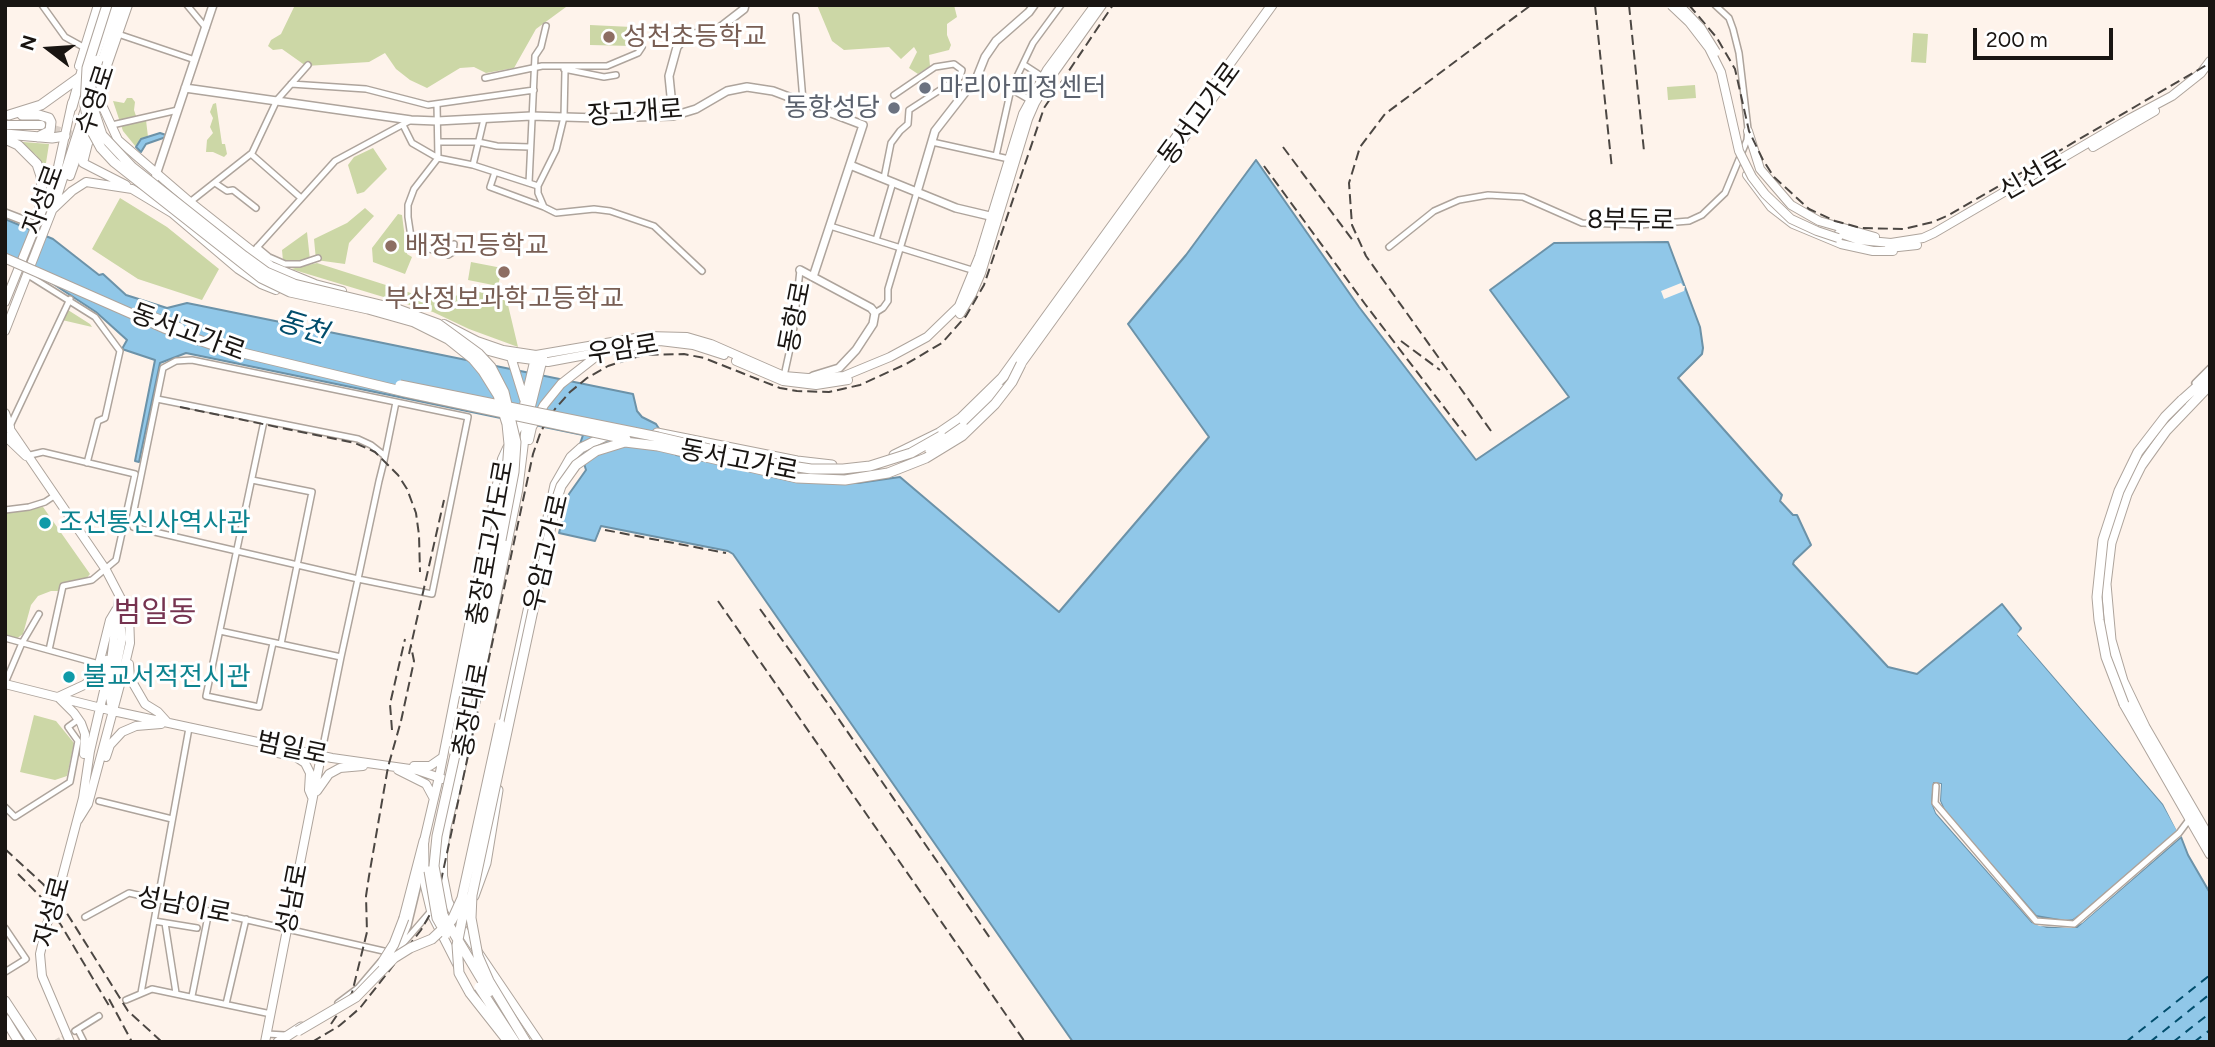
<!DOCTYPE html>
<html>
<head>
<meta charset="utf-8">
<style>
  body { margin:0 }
  #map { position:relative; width:2215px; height:1047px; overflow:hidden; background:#fef3eb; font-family:Figtree,sans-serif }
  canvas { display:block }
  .frame { position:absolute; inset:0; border:7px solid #191512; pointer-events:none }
  .north { position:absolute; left:14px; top:14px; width:70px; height:70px; -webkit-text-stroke:5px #fff; paint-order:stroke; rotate:287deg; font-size:19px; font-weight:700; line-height:28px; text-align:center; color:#191512 }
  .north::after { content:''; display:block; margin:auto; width:24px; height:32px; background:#191512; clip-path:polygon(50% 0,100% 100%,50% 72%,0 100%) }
  .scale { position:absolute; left:1973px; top:28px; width:140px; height:32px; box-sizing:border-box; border:4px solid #191512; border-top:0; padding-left:9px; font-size:21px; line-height:24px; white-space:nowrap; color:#191512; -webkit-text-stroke:5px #fff; paint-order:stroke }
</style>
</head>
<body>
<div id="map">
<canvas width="2215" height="1047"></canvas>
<div class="frame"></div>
<div class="north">N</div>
<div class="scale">200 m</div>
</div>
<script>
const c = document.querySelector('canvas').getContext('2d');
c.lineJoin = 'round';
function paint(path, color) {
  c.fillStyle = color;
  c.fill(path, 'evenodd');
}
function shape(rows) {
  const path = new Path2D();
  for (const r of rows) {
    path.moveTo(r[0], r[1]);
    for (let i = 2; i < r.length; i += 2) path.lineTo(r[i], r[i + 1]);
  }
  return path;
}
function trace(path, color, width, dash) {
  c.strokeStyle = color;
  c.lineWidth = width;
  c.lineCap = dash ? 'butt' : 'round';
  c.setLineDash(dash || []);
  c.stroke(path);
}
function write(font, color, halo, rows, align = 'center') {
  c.font = font + ' Figtree,"Noto Sans KR",sans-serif';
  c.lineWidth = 6;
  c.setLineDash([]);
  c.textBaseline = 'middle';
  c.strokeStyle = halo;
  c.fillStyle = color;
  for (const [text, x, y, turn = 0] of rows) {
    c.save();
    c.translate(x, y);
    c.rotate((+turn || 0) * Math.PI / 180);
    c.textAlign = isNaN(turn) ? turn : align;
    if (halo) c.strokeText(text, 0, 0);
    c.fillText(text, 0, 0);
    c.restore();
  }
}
const green = shape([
  [295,5,581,5,566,7,536,29,514,68,486,73,474,67,460,68,427,88,410,80,396,69,385,53,369,62,306,66,282,49,273,50,268,46,271,40,281,34],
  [817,5,954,5,957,17,947,24,947,35,951,45,949,50,929,55,930,66,918,74,909,68,917,52,914,47,901,59,889,47,844,50,832,41],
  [590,25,632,27,632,46,590,45],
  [1913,33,1928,34,1926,63,1911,62],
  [1695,85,1696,98,1668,100,1667,87],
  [127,98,132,98,135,102,134,110,138,122,146,120,148,137,141,139,136,147,123,131,113,101,124,103],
  [216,103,222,144,225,144,227,154,224,157,213,152,206,152,207,140,213,133,210,127,213,118,210,112,213,104],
  [23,142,49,144,46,163,42,164,36,155,22,144],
  [373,148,387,169,364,192,357,194,348,165,354,157],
  [120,198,167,227,219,269,202,300,138,279,92,249],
  [365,208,374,216,349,243,345,264,316,260,314,239,347,223],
  [398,214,402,215,407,254,412,257,405,274,373,262,372,248],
  [307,232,310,260,283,261,282,250],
  [471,262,502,268,498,286,468,280],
  [317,263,414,294,436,293,455,297,460,292,498,292,508,305,518,347,469,329,433,312,291,269],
  [68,310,90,324,92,327,62,320],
  [43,507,90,574,85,580,61,583,59,591,51,591,38,596,31,605,23,634,16,639,5,636,7,613,5,606,5,511],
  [34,715,56,721,74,743,67,776,55,780,20,772]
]);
const water = shape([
  [160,133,166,135,166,137,146,144,141,152,136,147,141,139,160,133],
  [1256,160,1359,307,1476,460,1569,397,1490,290,1554,243,1668,242,1700,327,1703,348,1702,354,1678,378,1782,495,1780,501,1793,515,1797,515,1811,545,1794,561,1793,564,1888,667,1917,674,2002,604,2021,628,2018,635,2163,804,2178,831,2080,915,2073,920,2065,921,2036,916,1945,812,1940,801,1941,784,1934,783,1932,803,1936,813,2032,922,2047,927,2077,927,2181,837,2188,855,2210,893,2210,1042,1073,1042,733,554,728,551,601,526,595,541,559,533,569,494,586,470,579,447,583,435,186,353,160,363,139,462,135,461,155,360,122,349,127,340,96,312,35,272,5,257,5,219,53,239,99,275,103,274,126,295,167,308,187,303,633,394,637,411,642,417,656,424,676,455,823,483,858,483,900,477,1059,612,1209,437,1128,324,1186,255,1256,160]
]);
const pier = shape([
  [1681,283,1683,286,1685,286,1684,291,1664,299,1661,291],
  [2021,630,2023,632,2022,634,2166,802,2184,834,2082,923,2072,928,2039,926,2032,922,1936,813,1932,803,1934,783,1941,784,1940,801,1945,812,2036,916,2041,919,2073,920,2177,831,2163,804,2017,634]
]);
const ferry = shape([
  [2126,1042,2210,975],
  [2150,1042,2210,994],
  [2173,1042,2210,1013],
  [2194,1042,2210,1030]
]);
const minorTunnel = shape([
  [56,1042,75,1031]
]);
const secondaryTunnel = shape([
  [41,125,82,138]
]);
const minor = shape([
  [42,5,65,37,85,48],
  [187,5,206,28],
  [796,16,803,101],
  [118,34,195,60],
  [1023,64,1043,77],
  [564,69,604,77,616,75],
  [565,71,564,117,556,150,538,186,538,193,544,207,556,213,594,209,610,211,654,226,702,271],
  [485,78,542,66,607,66,638,53,642,47],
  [291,84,366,89,428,105,534,90],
  [1011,89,1030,100],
  [437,104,438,158,414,189,408,205,408,217,411,237,417,245,448,255,453,252,454,244],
  [112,125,178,110],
  [403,125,412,143,438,158,473,165,538,186],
  [439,142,478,142,497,146,530,147],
  [932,142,1009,159],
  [251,154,301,198],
  [996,156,1011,89,1033,43,1061,5],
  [473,165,484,119],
  [495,172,490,187,544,207],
  [884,178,891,143,900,131,908,124,909,110,960,77,962,70,954,64,935,67,894,95],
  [215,183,227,191,233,190,256,208],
  [529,183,535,56,541,47,546,26],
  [190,202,252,153,277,100,308,65],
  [830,226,975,271],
  [876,240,893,182],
  [257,247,269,257,285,264,300,264,318,258],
  [1389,247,1434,211,1459,200,1488,195,1523,197,1582,223,1640,225,1689,221,1702,215,1725,193,1747,140,1748,129,1739,53,1733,29,1729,18,1715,5],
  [252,253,335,161,411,120],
  [28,275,95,317,120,351,105,418,98,421,87,463],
  [875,313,883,308,888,301,888,289,917,192],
  [784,376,793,335,800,270],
  [2195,383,2210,368],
  [157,399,358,439,371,445,385,456],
  [264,421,206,696,259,707,273,643],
  [10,426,70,299],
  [26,456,43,452,135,474,116,560,92,580,63,586,49,650],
  [252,480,312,492,281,644],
  [5,510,29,507,45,502,54,496],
  [220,631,341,657],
  [5,638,99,664],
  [5,683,22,643,39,614],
  [321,756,341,657,358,579,379,481,384,461,396,402,192,360,176,361,163,368,132,520,133,527,358,579,432,594,468,417,396,402],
  [1936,786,1935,803,2036,921,2074,924,2179,833,2188,821],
  [99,801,172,819],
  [5,807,15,817,70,782,78,741,68,727,79,719],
  [85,917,129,893,388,952],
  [154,921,197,928],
  [165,923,176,993],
  [5,928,26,959,5,972],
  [395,946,404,935,408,926,422,868],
  [393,955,431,911],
  [141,993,189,728],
  [192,996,209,911],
  [126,1000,152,989,271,1014],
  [338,1003,358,988,381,961],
  [226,1004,246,919],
  [78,1030,84,1042],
  [75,1031,99,1016],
  [267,1034,285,1035]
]);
const tertiary = shape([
  [185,88,411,120,437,121,531,116,598,118,673,116,696,109,727,91,747,87,773,91,863,125,813,277],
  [673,116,669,76,677,47,688,34,713,33,744,9,745,5],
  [850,165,956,208,994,217],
  [152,187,213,5],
  [917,192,935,131,977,77,985,57,996,41,1029,12,1034,5],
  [5,213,36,225],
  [800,270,871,308,875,313,873,324,856,350,839,368,813,376]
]);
const secondary = shape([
  [96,54,113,5],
  [79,66,98,5],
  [99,71,99,88,102,105,118,140,190,202,271,266,315,284,342,291],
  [102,80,128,5],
  [5,125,41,125],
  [1748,131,1760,169,1791,205,1819,221,1875,237],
  [99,133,94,135,88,143,83,163,126,185],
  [2093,147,2155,111],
  [1747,175,1771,207,1793,224,1841,244,1873,251,1893,251],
  [70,176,89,122],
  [53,209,72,191,86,182,132,189,172,213,238,269,261,284,276,290],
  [1839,233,1859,240,1891,243,1923,238,1934,233,2129,119,2172,96,2201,73,2210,61],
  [1889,248,1917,245],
  [5,302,56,176,72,103],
  [960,314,972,294,981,273,1028,119,1035,103,1048,81,1102,5],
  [444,324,477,341,503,350,536,355,647,336,687,337,711,344,784,376,808,378,844,376,890,357,927,337,959,306,979,257,1023,114,1047,70,1095,5],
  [5,331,55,203,86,106],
  [470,346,511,357,548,362,660,341,693,345,724,355],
  [511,357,524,399],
  [736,361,783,381,816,385,848,380],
  [5,413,10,427],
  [5,422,106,570,129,614,130,643,121,681,88,804,78,820],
  [5,436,26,456],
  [513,437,519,426,535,358],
  [529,440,532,427,544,405,561,384,598,355],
  [99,664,110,620,116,610],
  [129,664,130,678,145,704,158,712,167,722],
  [5,684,113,711,332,758,417,770,443,779],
  [58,697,74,713,81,723,85,734,84,754],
  [58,697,84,685,98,675,107,660],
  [112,708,110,697,122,639,119,611],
  [268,746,278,753,296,757,305,763,310,773,309,790,312,797],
  [106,757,110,745,122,732,136,726,161,724],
  [414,766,430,766,443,757],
  [398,770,426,784,433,797],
  [317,791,329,774,340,768,363,766],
  [59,889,83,798,90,751,111,661,119,598],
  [47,924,40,954,42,976,70,1042],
  [459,968,432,915,425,886,424,841,439,777,502,459,507,448],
  [265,1042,321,756],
  [539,1042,459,924,448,901,443,876,443,853,446,829,461,769,518,491,526,426,543,358]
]);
const primary = shape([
  [9,115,41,105,80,77],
  [22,115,39,115,49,118,51,122,50,131,38,137],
  [5,134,52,138,65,136],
  [5,139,18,145,37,164,41,176,42,190,39,216],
  [5,1001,32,1042],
  [5,1019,19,1042]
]);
const trunk = shape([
  [99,71,121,5],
  [72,107,85,60],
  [1016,370,1221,86],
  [1002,378,1272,5],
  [2210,385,2166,431,2141,466,2127,494,2111,543,2106,584,2111,640,2123,681,2145,727,2210,839],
  [2182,400,2210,375],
  [963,427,1001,389],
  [657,433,797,461,832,465],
  [894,455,939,433,961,418,1005,375],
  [469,617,478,596],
  [474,669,501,540],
  [466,677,494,539],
  [2124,704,2210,854],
  [502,732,555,485,571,457,581,448,608,435],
  [474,896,486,863,498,790],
  [467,898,484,818],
  [404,918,424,841],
  [278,1042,301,1027]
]);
const rail = shape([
  [1595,5,1612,169],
  [1629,5,1644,151],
  [1689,5,1717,38,1735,69,1749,131,1763,160,1774,177,1809,209,1835,221,1861,228,1904,229,1933,222,1949,215,2210,63],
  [1283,147,1354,242],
  [1264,166,1365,304,1466,436],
  [1401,341,1440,370],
  [180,407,355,443,375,452,398,475,407,489,416,513,419,535,420,572],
  [1491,431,1366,256,1352,225,1349,183,1360,147,1385,114,1531,5],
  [605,530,726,553],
  [718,601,1025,1042],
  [760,609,831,708,990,938],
  [409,654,444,500],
  [392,730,390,704,405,639],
  [5,849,43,884,63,907,128,1011,162,1042],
  [18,874,40,896,61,925,111,1009],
  [109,999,132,1042],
  [331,1024,352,993,367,932,366,896,369,876,388,767,401,721,414,661,411,646],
  [312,1042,339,1026,360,1008,421,930,436,904,533,454,541,431,555,409,570,392,587,378,608,366,643,355,684,354,704,358,780,388,797,391,829,392,860,385,906,364,942,343,966,316,984,285,1044,108,1113,5]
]);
const secondaryBridge = shape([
  [1671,5,1689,22,1709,48,1721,72,1739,151,1752,177,1765,194,1791,219,1817,231,1838,238],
  [1681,7,1701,28,1716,52],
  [47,924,59,889]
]);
const trunkBridge = shape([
  [107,5,87,68,85,106,89,126,101,148,114,162,261,278,290,292,368,309,414,322,448,339,473,359,483,371,498,395,507,424,509,444,507,473,494,539],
  [98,60,91,85,91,102,102,135,132,167,244,256,266,272,294,284,397,309,438,324,479,354,491,367,504,392,516,442,514,472,501,540],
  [5,258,164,328,222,348,405,392,626,439],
  [148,315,180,328],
  [400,385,658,437,765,462,811,469,843,469,870,466,911,453,941,436],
  [930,450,963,427],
  [472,678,437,836,434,866,443,915,489,992],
  [2124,704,2106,657,2099,620,2097,597,2103,540,2119,491,2138,452,2165,417,2182,400],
  [429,871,437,918,446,934],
  [466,899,457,945,459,973,470,993,507,1040],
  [382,963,394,944,404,918],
  [479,987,515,1042],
  [298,1031,356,997,394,958,410,948,432,939,452,920,462,898,500,724],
  [526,1042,489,981,478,956,471,918,472,895,557,498,561,486,576,465,596,451,625,442,658,446,797,478,845,480,888,473,926,458,962,436,995,404,1012,382,1021,364]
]);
const markers = [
  [609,37,7,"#8d6e63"],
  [925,88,7,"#6b7280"],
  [894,108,7,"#6b7280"],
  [391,246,7,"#8d6e63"],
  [504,272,7,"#8d6e63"],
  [45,523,7,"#0f9aa8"],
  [69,677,7,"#0f9aa8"]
];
const educationNames = [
  ["성천초등학교",623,37],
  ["배정고등학교",405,246],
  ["부산정보과학고등학교",504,299,"center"]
];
const worshipNames = [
  ["마리아피정센터",939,88],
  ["동항성당",880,108,"right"]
];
const streetNames = [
  ["수영로",96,100,-72],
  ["장고개로",635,113,-4],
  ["동서고가로",1200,114,-54],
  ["신선로",2033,176,-30],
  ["자성로",44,200,-70],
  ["8부두로",1631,221,1],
  ["동항로",796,317,-79],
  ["동서고가로",188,333,20],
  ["우암로",623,350,-9],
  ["동서고가로",739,461,11],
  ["충장로고가도로",491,543,-80],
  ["우암고가로",547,553,-77],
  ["충장대로",472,710,-79],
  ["범일로",292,749,12],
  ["성남로",293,899,-79],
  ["성남이로",184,906,11],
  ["자성로",53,912,-75]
];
const cultureNames = [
  ["조선통신사역사관",59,523],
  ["불교서적전시관",83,677]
];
const waterNames = [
  ["동천",302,328,17]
];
const quarterNames = [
  ["범일동",155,613]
];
paint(green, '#ccd7a6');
paint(water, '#90c7e8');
trace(water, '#6c92a8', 2);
paint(pier, '#fef3eb');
trace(ferry, '#014d6c', 2, [9, 7]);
trace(minorTunnel, '#dcd2ca', 5, [5, 2.5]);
trace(secondaryTunnel, '#dcd2ca', 8, [8, 4]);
trace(minor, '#aea49c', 8);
trace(tertiary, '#aea49c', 10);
trace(secondary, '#aea49c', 10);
trace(primary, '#aea49c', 11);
trace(trunk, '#aea49c', 11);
trace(minor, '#fff', 5);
trace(tertiary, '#fff', 7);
trace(secondary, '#fff', 8);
trace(primary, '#fff', 9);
trace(trunk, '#fff', 9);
trace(rail, '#4c4743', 2, [10, 5]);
trace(secondaryBridge, '#aea49c', 10, []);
trace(trunkBridge, '#aea49c', 11, []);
trace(secondaryBridge, '#fff', 8);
trace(trunkBridge, '#fff', 9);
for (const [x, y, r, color] of markers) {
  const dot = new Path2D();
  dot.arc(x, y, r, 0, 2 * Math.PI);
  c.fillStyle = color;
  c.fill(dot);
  trace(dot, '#fff', 2.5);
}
write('26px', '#785e54', '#fff', educationNames, 'left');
write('26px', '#5b616d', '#fff', worshipNames, 'left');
write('26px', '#191512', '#fff', streetNames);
write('26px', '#0d838f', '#fff', cultureNames, 'left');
write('italic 28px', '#014d6c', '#fff', waterNames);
write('30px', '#763350', '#fff', quarterNames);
</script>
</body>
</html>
